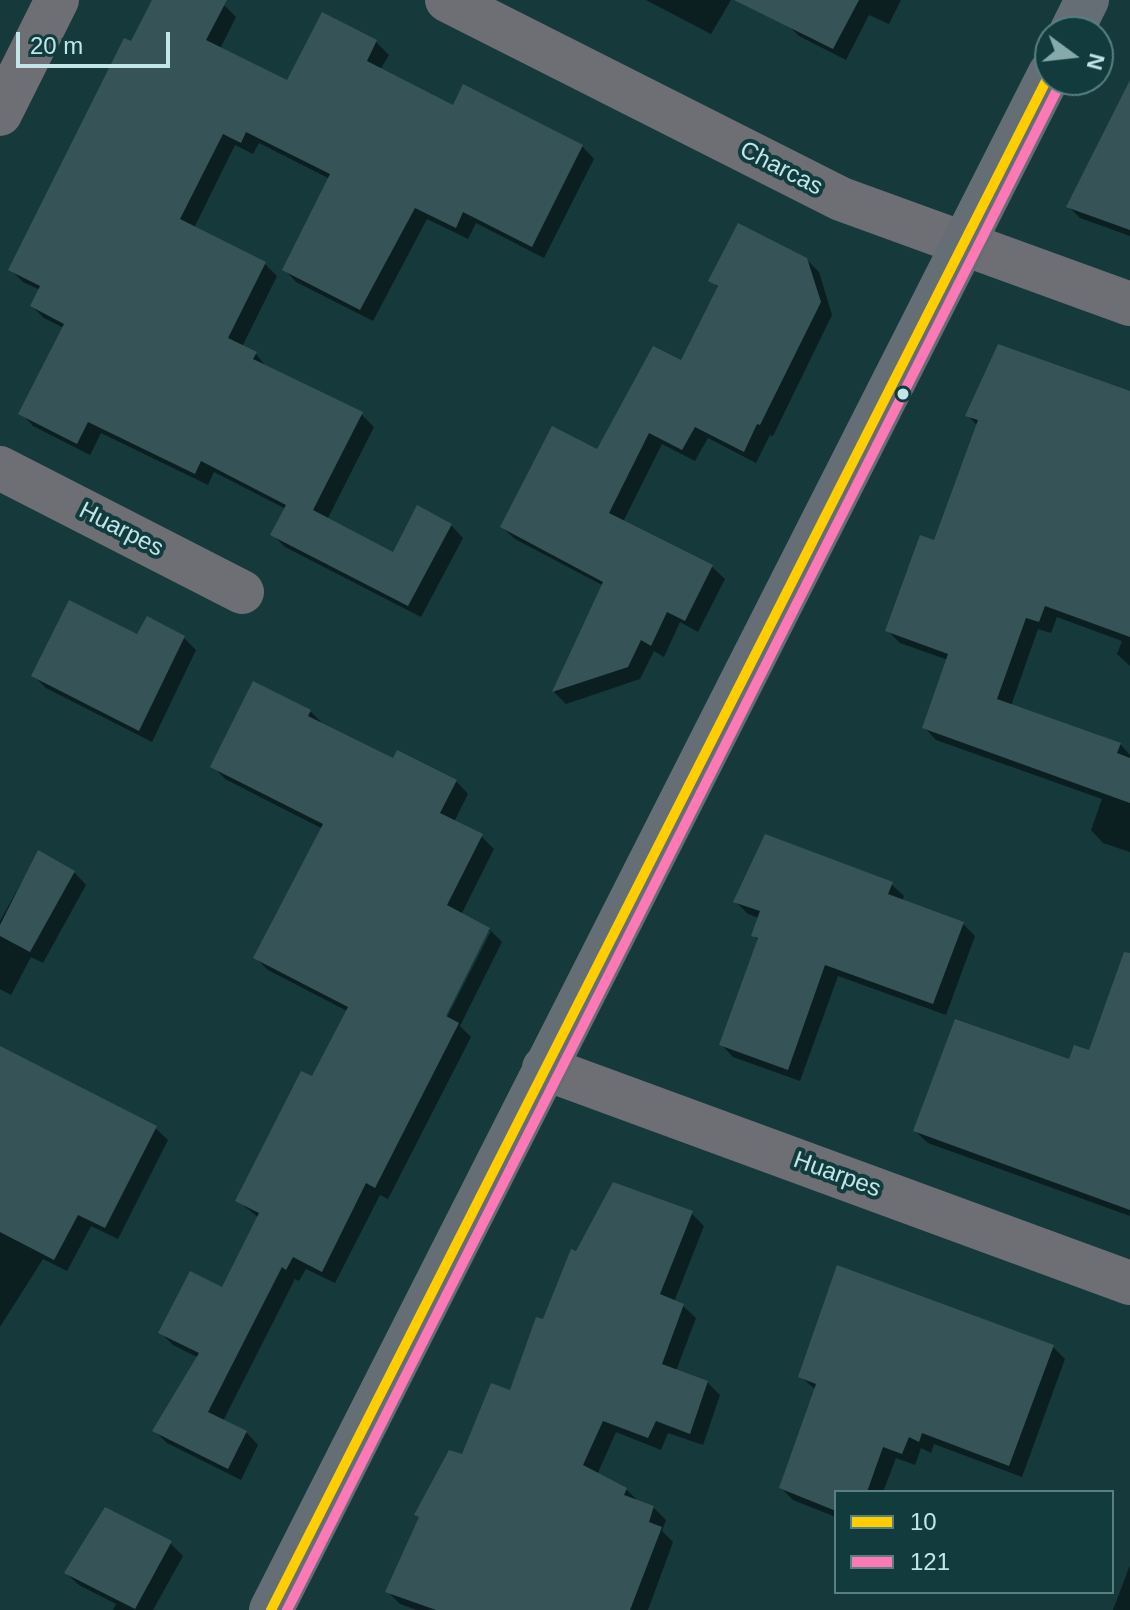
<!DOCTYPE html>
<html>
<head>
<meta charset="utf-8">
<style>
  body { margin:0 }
  #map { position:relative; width:1130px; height:1610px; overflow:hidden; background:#16393c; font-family:Arial,sans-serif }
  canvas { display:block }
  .legend { position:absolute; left:834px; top:1490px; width:280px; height:104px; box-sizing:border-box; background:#123b3e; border:2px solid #587f82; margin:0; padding:10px 14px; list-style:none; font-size:24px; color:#c2e5e8 }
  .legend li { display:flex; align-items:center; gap:16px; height:40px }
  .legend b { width:40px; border:2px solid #587f82 }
  .north { position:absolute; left:1034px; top:16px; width:80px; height:80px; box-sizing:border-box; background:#123b3e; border:2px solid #587f82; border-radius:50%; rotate:105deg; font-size:22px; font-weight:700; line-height:32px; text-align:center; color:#c2e5e8 }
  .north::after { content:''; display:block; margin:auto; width:28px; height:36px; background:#86a9ac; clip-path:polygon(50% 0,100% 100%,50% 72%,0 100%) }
  .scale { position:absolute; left:16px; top:32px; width:154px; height:36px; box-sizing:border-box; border:4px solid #c2e5e8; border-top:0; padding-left:10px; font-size:24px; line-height:28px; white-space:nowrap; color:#c2e5e8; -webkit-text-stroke:6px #123b3e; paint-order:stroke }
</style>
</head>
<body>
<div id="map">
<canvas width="1130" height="1610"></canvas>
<ul class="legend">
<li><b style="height:10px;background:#ffce00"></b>10</li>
<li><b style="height:10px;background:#fc79b5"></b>121</li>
</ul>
<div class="north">N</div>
<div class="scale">20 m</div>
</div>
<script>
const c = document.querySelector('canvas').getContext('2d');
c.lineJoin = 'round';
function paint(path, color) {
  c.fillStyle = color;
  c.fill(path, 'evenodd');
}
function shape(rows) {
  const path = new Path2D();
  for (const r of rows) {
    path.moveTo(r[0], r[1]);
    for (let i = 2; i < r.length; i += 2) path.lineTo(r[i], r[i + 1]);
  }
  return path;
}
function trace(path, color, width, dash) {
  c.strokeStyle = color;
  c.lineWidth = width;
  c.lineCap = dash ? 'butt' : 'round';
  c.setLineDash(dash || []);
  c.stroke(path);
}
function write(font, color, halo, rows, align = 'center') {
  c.font = font + ' Arial,sans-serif';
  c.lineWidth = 8;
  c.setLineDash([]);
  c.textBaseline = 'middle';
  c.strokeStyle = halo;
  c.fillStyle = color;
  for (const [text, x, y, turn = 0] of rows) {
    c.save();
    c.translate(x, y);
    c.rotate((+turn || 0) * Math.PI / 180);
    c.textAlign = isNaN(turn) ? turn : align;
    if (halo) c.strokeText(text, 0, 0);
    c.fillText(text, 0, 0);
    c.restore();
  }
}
const shadow = shape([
  [154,0,214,0,224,5,236,17,220,49,288,83,322,15,376,42,389,55,380,70,454,108,582,146,594,159,544,258,476,223,468,239,427,219,373,321,296,282,284,269,330,179,259,143,253,154,235,145,194,228,265,264,277,276,242,347,256,354,267,368,361,414,374,427,327,520,394,554,451,525,463,538,421,617,285,547,272,534,286,509,214,472,208,485,101,433,90,455,33,426,21,413,64,328,44,318,32,306,40,290,23,282,10,269],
  [646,0,731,0,711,34],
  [798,0,901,0,889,24,869,15,846,60,799,36,787,24],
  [1130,84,1130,236,1080,218,1068,206],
  [806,259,819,272,832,315,773,436,770,435,756,463,708,438,695,461,662,444,623,522,712,567,725,579,698,632,680,622,664,657,654,651,640,679,566,704,554,692,604,586,515,539,502,527,598,451,682,363,719,289,711,280],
  [1130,393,1130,666,1117,654,1122,641,1057,617,1051,633,1038,629,1011,706,1120,744,1130,755,1130,852,1103,843,1091,830,1102,799,936,740,924,727,948,660,900,643,887,630,935,542,978,426,967,415],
  [138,637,184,638,196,650,152,742,46,688,33,675],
  [310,711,323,724,394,760,456,781,468,794,454,822,481,836,494,849,461,915,489,929,502,942,460,1026,471,1037,388,1199,380,1195,335,1283,306,1269,299,1281,295,1279,223,1421,246,1432,258,1445,241,1480,167,1443,154,1430,199,1358,173,1345,160,1332,223,1290,259,1218,238,1201,313,1079,347,1011,268,970,255,957,323,829,225,779,213,766],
  [486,931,491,931,443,1025,439,1024],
  [38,853,74,872,86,885,43,963,31,957,11,995,0,989,0,921],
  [891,884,904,896,902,901,963,924,975,936,946,1015,838,976,800,1081,733,1057,721,1044,759,941,753,935,759,918,748,914,736,902],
  [1130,969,1130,1216,928,1143,915,1131,1090,1053],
  [0,1125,155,1128,168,1140,118,1239,91,1226,67,1271,43,1259,0,1327],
  [691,1213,704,1226,674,1302,683,1306,696,1318,676,1371,707,1382,720,1395,703,1445,668,1433,661,1450,616,1432,597,1475,626,1489,639,1502,653,1507,666,1520,662,1531,673,1542,648,1610,417,1610,400,1604,388,1592,421,1519,416,1515,511,1393,576,1253],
  [1053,1347,1065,1359,1022,1477,934,1444,931,1453,921,1448,915,1465,896,1458,883,1492,836,1492,836,1517,793,1500,781,1488,816,1390,800,1376],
  [170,1543,183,1556,153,1610,113,1610,116,1604,79,1585,66,1573],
  [1130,1565,1130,1610,1113,1610]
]);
const building = shape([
  [152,0,227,0,206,40,287,80,322,12,377,40,367,61,453,105,463,84,583,145,532,247,463,212,456,228,415,208,360,310,282,270,330,174,246,132,241,143,223,134,180,219,266,262,228,338,257,352,253,359,363,412,313,510,393,552,417,505,452,524,408,606,270,535,286,505,201,461,195,474,88,422,77,444,18,414,64,324,30,306,40,286,8,270,124,38,131,41],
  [734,0,859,0,833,49],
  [1130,80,1130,230,1066,207],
  [738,223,807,258,821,302,760,425,757,424,744,452,695,427,682,450,649,433,609,513,713,565,685,621,667,612,651,646,641,640,628,667,552,692,603,582,500,527,552,426,597,449,653,346,681,360,718,286,708,281],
  [998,344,1130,391,1130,637,1045,606,1039,622,1026,618,997,699,1121,743,1117,753,1130,758,1130,803,922,728,948,654,885,631,920,535,934,540,978,420,965,416],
  [69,600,137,634,147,616,185,636,139,731,31,676],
  [253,681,311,710,308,716,393,758,397,750,457,780,440,813,483,834,447,905,490,928,446,1016,459,1023,375,1188,366,1183,322,1272,293,1257,286,1270,282,1267,208,1412,247,1431,228,1469,152,1431,199,1353,158,1333,190,1271,222,1287,259,1213,235,1201,301,1071,312,1076,348,1007,253,958,323,824,210,767],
  [765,834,893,882,888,894,964,922,933,1004,825,965,788,1070,719,1045,758,938,751,936,760,911,733,902],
  [38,850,75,871,30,952,0,936,0,925],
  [1124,952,1130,953,1130,1210,913,1131,955,1019,1069,1059,1074,1045,1089,1050],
  [0,1046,157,1126,105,1228,78,1215,54,1260,0,1232],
  [613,1182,693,1211,660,1294,684,1304,662,1364,708,1381,690,1434,656,1421,648,1438,603,1421,583,1465,627,1488,624,1495,654,1506,649,1522,662,1527,630,1610,436,1610,385,1592,419,1517,414,1515,449,1450,462,1454,491,1383,510,1390,536,1317,543,1319,571,1249,576,1251],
  [837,1265,1054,1345,1009,1466,922,1433,919,1442,909,1437,902,1454,883,1447,867,1492,836,1492,836,1511,779,1488,816,1384,798,1377],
  [105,1507,172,1541,135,1609,64,1573]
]);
const minor = shape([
  [447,0,841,199,1130,304],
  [0,114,57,0],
  [0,468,242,592],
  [544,1068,1130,1283]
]);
const major = shape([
  [1071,32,1087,0],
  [271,1610,1050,73]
]);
const bus1 = shape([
  [271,1610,1050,73]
]);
const bus2 = shape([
  [287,1610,1062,80]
]);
const markers = [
  [903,394,7,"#c2e5e8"]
];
const streetNames = [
  ["Charcas",781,169,27],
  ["Huarpes",121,530,27],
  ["Huarpes",837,1175,20]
];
paint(shadow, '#0007');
paint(building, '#365457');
trace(minor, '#6e6f75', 44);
trace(major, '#666e75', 44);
trace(bus1, '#ffce00', 10);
trace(bus2, '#fc79b5', 10);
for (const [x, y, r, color] of markers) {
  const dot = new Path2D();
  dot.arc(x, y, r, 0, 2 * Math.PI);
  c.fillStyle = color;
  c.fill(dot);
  trace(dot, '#123b3e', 3);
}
write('24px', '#c2e5e8', '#123b3e', streetNames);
</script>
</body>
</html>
